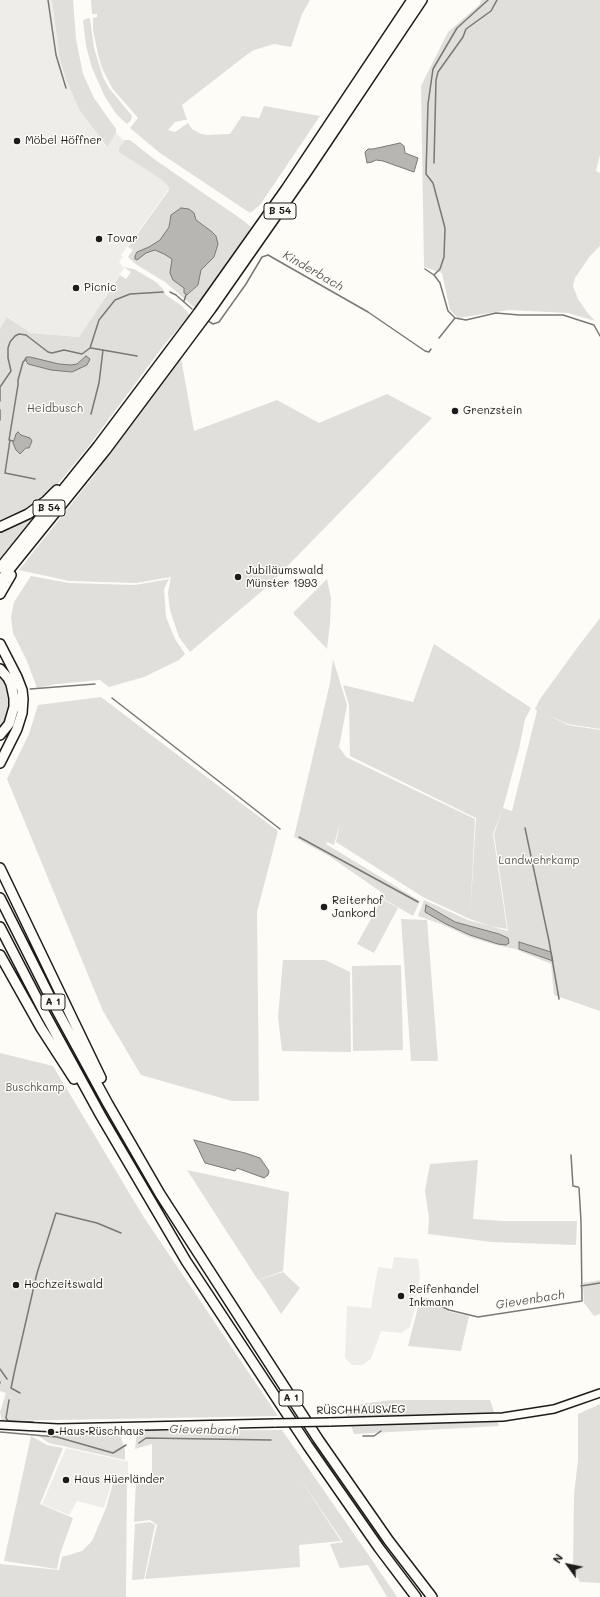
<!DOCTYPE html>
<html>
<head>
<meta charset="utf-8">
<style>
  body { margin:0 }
  #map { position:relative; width:600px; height:1597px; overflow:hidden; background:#fdfcf7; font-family:Mali,sans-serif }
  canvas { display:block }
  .north { position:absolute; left:548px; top:1545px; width:40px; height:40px; -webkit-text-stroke:3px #fdfcf7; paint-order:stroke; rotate:303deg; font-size:11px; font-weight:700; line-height:16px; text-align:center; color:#1c1c1c }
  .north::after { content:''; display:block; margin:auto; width:14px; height:18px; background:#1c1c1c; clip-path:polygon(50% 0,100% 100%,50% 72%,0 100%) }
</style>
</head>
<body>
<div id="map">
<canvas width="600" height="1597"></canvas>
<div class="north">N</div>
</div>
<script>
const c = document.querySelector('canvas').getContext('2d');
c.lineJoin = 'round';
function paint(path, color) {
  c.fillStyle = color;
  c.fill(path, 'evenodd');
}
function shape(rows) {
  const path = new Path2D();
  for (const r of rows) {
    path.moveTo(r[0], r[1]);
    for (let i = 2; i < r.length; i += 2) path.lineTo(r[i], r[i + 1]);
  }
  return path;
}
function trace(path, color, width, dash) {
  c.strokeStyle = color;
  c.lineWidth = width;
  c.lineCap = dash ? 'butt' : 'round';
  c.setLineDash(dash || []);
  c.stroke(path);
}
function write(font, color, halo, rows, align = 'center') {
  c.font = font + ' Mali,sans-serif';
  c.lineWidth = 3;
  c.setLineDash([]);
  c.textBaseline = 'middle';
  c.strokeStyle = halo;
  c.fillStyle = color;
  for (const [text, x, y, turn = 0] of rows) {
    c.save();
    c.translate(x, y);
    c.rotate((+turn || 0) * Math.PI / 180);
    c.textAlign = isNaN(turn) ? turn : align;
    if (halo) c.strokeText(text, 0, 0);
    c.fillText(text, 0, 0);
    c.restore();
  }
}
const built = shape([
  [0,0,52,0,59,55,80,111,106,147,116,133,139,155,174,182,121,255,123,256,119,262,124,268,79,337,31,333,8,317,0,329],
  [394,1257,418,1259,420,1275,415,1307,410,1327,401,1333,381,1331,371,1359,362,1365,352,1365,345,1358,347,1306,371,1308,378,1267,392,1269],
  [66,1448,124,1461,128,1461,128,1476,114,1475,104,1508,77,1501,69,1515,42,1504]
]);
const green = shape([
  [52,0,73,0,76,39,83,74,94,98,116,129,116,133,107,147,80,111,66,79,59,55],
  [91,0,310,0,302,14,291,47,274,44,254,50,245,56,182,105,187,120,184,120,175,122,168,130,175,132,188,123,192,129,201,134,209,135,230,134,242,116,259,118,264,106,320,116,260,205,250,213,160,153,130,128,138,118,112,88,102,68,98,54,93,30,93,18,97,17,97,14,92,14],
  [481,0,600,0,600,155,596,171,600,173,600,246,590,256,575,278,573,286,578,299,587,312,595,321,568,313,509,310,458,318,450,310,442,273,424,267,421,86,448,32,480,4],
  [90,18,94,48,103,77,109,88,132,116,131,120,127,124,117,115,105,97,92,68,86,46,83,21,85,19],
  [125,140,130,140,154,159,244,221,251,227,249,231,195,308,165,282,137,265,128,257,133,250,128,247,169,190,169,187,161,179,119,152,119,148],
  [181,208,189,209,196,220,211,231,216,236,218,244,214,257,201,270,198,285,188,295,172,259,164,234,169,227,169,221],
  [123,267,134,269,156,282,163,289,166,295,182,306,190,315,164,345,85,451,53,490,27,511,0,523,0,329,7,317,31,333,79,337,120,275,126,279,131,272],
  [26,357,30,357,59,364,71,365,77,364,84,357,72,372,51,370,28,364,25,359],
  [18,432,21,435,24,435,30,446,19,454,14,446,13,441],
  [181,358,194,431,277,400,319,423,387,394,432,418,268,586,190,652,179,637,170,610,168,593,171,577,136,583,69,581,19,570,92,478],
  [36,513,36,514,0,558,0,530],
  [31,576,69,583,135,585,169,579,164,589,166,617,175,639,185,654,179,660,144,677,109,687,100,680,57,684,37,688,27,661,13,633,11,617,14,602],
  [327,579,331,598,330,623,327,649,293,613],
  [600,618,600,729,568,724,548,715,568,725,600,730,600,1011,554,995,551,964,515,949,496,945,469,937,441,924,418,916,424,900,468,920,508,931,494,834,503,808,512,811,537,711,535,709,540,699,577,648],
  [426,905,455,922,499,934,508,938,488,941,470,935,446,924],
  [519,942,551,952,553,960,547,959],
  [434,644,531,708,525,719,519,749,503,808,493,834,507,929,490,926,470,919,476,818,350,756,349,705,343,685,413,702],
  [333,659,347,705,339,747,346,757,475,819,470,919,423,897,336,842,340,822,334,845,327,842,326,844,420,901,413,916,382,898,384,894,329,856,294,837,330,683],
  [0,674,7,684,11,703,7,719,0,729],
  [101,697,278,831,257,912,259,1101,232,1101,141,1075,103,1011,7,779,29,734,38,705],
  [382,899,398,908,374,953,357,944],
  [401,919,427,920,438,1061,411,1061],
  [283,960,325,960,350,972,351,1052,282,1051,278,1017],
  [401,965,403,1050,353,1051,352,966],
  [0,1053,53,1066,143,1216,278,1416,2,1421,0,1412,6,1393,0,1391],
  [478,1160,473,1219,503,1221,577,1221,576,1245,492,1242,428,1234,429,1218,425,1191,430,1164],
  [187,1170,289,1192,283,1271,258,1280],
  [283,1272,300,1288,281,1314,259,1280],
  [600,1280,600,1314,594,1316,584,1303,583,1283],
  [421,1296,450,1312,469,1316,461,1351,408,1346],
  [391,1400,490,1400,499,1426,354,1434,345,1410,356,1409,354,1405],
  [600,1404,600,1583,580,1582,573,1568,574,1494,578,1461,578,1414],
  [282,1430,372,1560,397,1597,387,1597,368,1565,340,1568,330,1544,343,1542,299,1477,341,1541,299,1545,300,1567,145,1579,157,1525,150,1520,134,1522,136,1481,152,1479,152,1444,135,1449,137,1431],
  [115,1434,121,1437,125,1450,125,1460,49,1443,37,1435],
  [31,1436,47,1445,63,1448,40,1504,73,1518,60,1554,57,1569,4,1561],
  [115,1476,127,1477,126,1597,0,1597,0,1564,59,1570,62,1557,82,1551,92,1541,106,1508],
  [150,1522,155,1525,144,1579,132,1580,135,1524]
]);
const water = shape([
  [400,143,404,146,405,153,418,158,414,172,383,161,376,160,372,162,367,163,365,152,368,149,373,149,400,143],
  [181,208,189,209,194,213,196,220,211,231,216,236,218,244,214,257,201,270,198,285,187,295,184,293,184,288,173,280,170,273,172,259,164,254,155,250,146,253,137,260,135,259,135,256,137,252,149,247,160,240,169,227,171,215,181,208],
  [86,356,90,359,87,365,72,372,51,370,28,364,25,359,26,357,30,357,59,364,71,365,77,364,86,356],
  [18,432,21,435,30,438,32,441,29,448,26,448,20,454,16,450,13,443,16,434,18,432],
  [426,905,455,922,499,934,508,938,509,943,506,945,498,944,470,935,446,924,425,912,426,905],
  [519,942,551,952,553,961,519,949,519,942],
  [194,1140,245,1153,260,1158,269,1171,268,1175,264,1178,237,1168,235,1171,205,1163,194,1140]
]);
const stream = shape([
  [48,0,56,55,66,88],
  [434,163,436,80,438,72,463,37,466,29,491,11,497,0],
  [425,269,434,275,440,283,448,311,455,318],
  [434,275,440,269,444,257,445,228,433,183,426,174,428,104,433,69,457,28,488,0],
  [170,292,176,295,192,309],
  [184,301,186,295],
  [208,321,213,324,219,322,246,284,262,257,268,255,368,312,425,351,429,352,431,349],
  [439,338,455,318,466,320,496,313,519,315,563,315,594,325,600,336],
  [91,348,137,356],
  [0,401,0,387,11,371,8,358,8,348,10,342,15,336,19,334,26,335,48,352,52,353,64,350,82,354,90,348,99,320,115,300,130,294,163,292],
  [0,410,0,420],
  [91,414,99,383,103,350],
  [10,440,5,473,35,479],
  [13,441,9,440,18,385,18,380,23,362,26,359],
  [30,689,95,684],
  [112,698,280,829],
  [525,828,549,941,559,999],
  [299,837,418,902],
  [581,1286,600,1283],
  [426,1299,449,1310,478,1317,582,1301,581,1221,579,1188,578,1187,573,1186,571,1155],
  [0,1369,7,1379],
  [0,1382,0,1383],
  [20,1393,11,1388,15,1369,37,1273,56,1213,97,1223,121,1233],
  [9,1400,6,1418,8,1421,33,1422],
  [0,1432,57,1437,113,1453,126,1445],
  [363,1436,374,1436,381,1431],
  [139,1443,146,1438,271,1440]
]);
const secondary = shape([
  [329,1422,503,1417,554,1409,600,1393],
  [0,1425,58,1428,276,1423]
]);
const highway = shape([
  [0,527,28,514,46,501,57,490],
  [0,568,98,446,198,313,286,189,412,0],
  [0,581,105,451,211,309,306,173,422,0],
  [0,594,11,575],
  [0,644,17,677,22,690,23,699,22,713,17,729,0,763],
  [0,669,8,678,11,684,14,698,14,707,9,724,0,735],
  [0,868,101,1078],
  [0,898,54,1005,108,1104,160,1194,318,1439,389,1541,432,1597],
  [0,927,44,1012,101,1116,186,1261,308,1446,379,1548,416,1597],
  [0,955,41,1028,74,1079]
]);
const secondaryBridge = shape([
  [276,1423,329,1422]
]);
const markers = [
  [17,141,4,"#1c1c1c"],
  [99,239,4,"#1c1c1c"],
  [76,288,4,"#1c1c1c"],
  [455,411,4,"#1c1c1c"],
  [238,577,4,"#1c1c1c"],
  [324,907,4,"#1c1c1c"],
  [16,1285,4,"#1c1c1c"],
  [401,1296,4,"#1c1c1c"],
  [51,1432,4,"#1c1c1c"],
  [66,1480,4,"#1c1c1c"]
];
const shields = [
  [280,211,32],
  [49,508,32],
  [53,1002,24],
  [291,1398,24]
];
const shieldNames = [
  ["B 54",280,211],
  ["B 54",49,508],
  ["A 1",53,1002],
  ["A 1",291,1398]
];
const poiNames = [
  ["Möbel Höffner",25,141],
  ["Tovar",107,239],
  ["Picnic",84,288],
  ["Grenzstein",463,411],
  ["Jubiläumswald",246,571],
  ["Münster 1993",246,584],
  ["Reiterhof",332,901],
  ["Jankord",332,914],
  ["Hochzeitswald",24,1285],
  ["Reifenhandel",409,1290],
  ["Inkmann",409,1303],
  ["Haus Rüschhaus",59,1432],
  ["Haus Hüerländer",74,1480]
];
const parkNames = [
  ["Heidbusch",55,409],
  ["Landwehrkamp",539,861],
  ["Buschkamp",35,1088]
];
const streetNames = [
  ["RÜSCHHAUSWEG",361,1410,-1]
];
const waterNames = [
  ["Kinderbach",313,271,30],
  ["Gievenbach",530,1300,-9],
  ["Gievenbach",204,1430,1]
];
paint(built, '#eeede9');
paint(green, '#e0dfdb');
paint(water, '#b7b6b2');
trace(water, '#797876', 1);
trace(stream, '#797876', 1.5);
trace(secondary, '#1c1c1c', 10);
trace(highway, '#1c1c1c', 12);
trace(secondary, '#fdfcf7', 7);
trace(highway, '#fdfcf7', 9);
trace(secondaryBridge, '#1c1c1c', 10, []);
trace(secondaryBridge, '#fdfcf7', 7);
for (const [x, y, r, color] of markers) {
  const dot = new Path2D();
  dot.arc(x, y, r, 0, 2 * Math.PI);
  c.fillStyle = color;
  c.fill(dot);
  trace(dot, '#fdfcf7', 1.5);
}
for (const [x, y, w] of shields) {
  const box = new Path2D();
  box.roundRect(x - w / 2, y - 8, w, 16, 3);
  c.fillStyle = '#fdfcf7';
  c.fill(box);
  trace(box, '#1c1c1c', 1);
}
write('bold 10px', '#1c1c1c', null, shieldNames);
write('11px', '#1c1c1c', '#fdfcf7', poiNames, 'left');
write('11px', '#575655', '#fdfcf7', parkNames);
write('11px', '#1c1c1c', '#fdfcf7', streetNames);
write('italic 12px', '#5a5a58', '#fdfcf7', waterNames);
</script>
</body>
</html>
